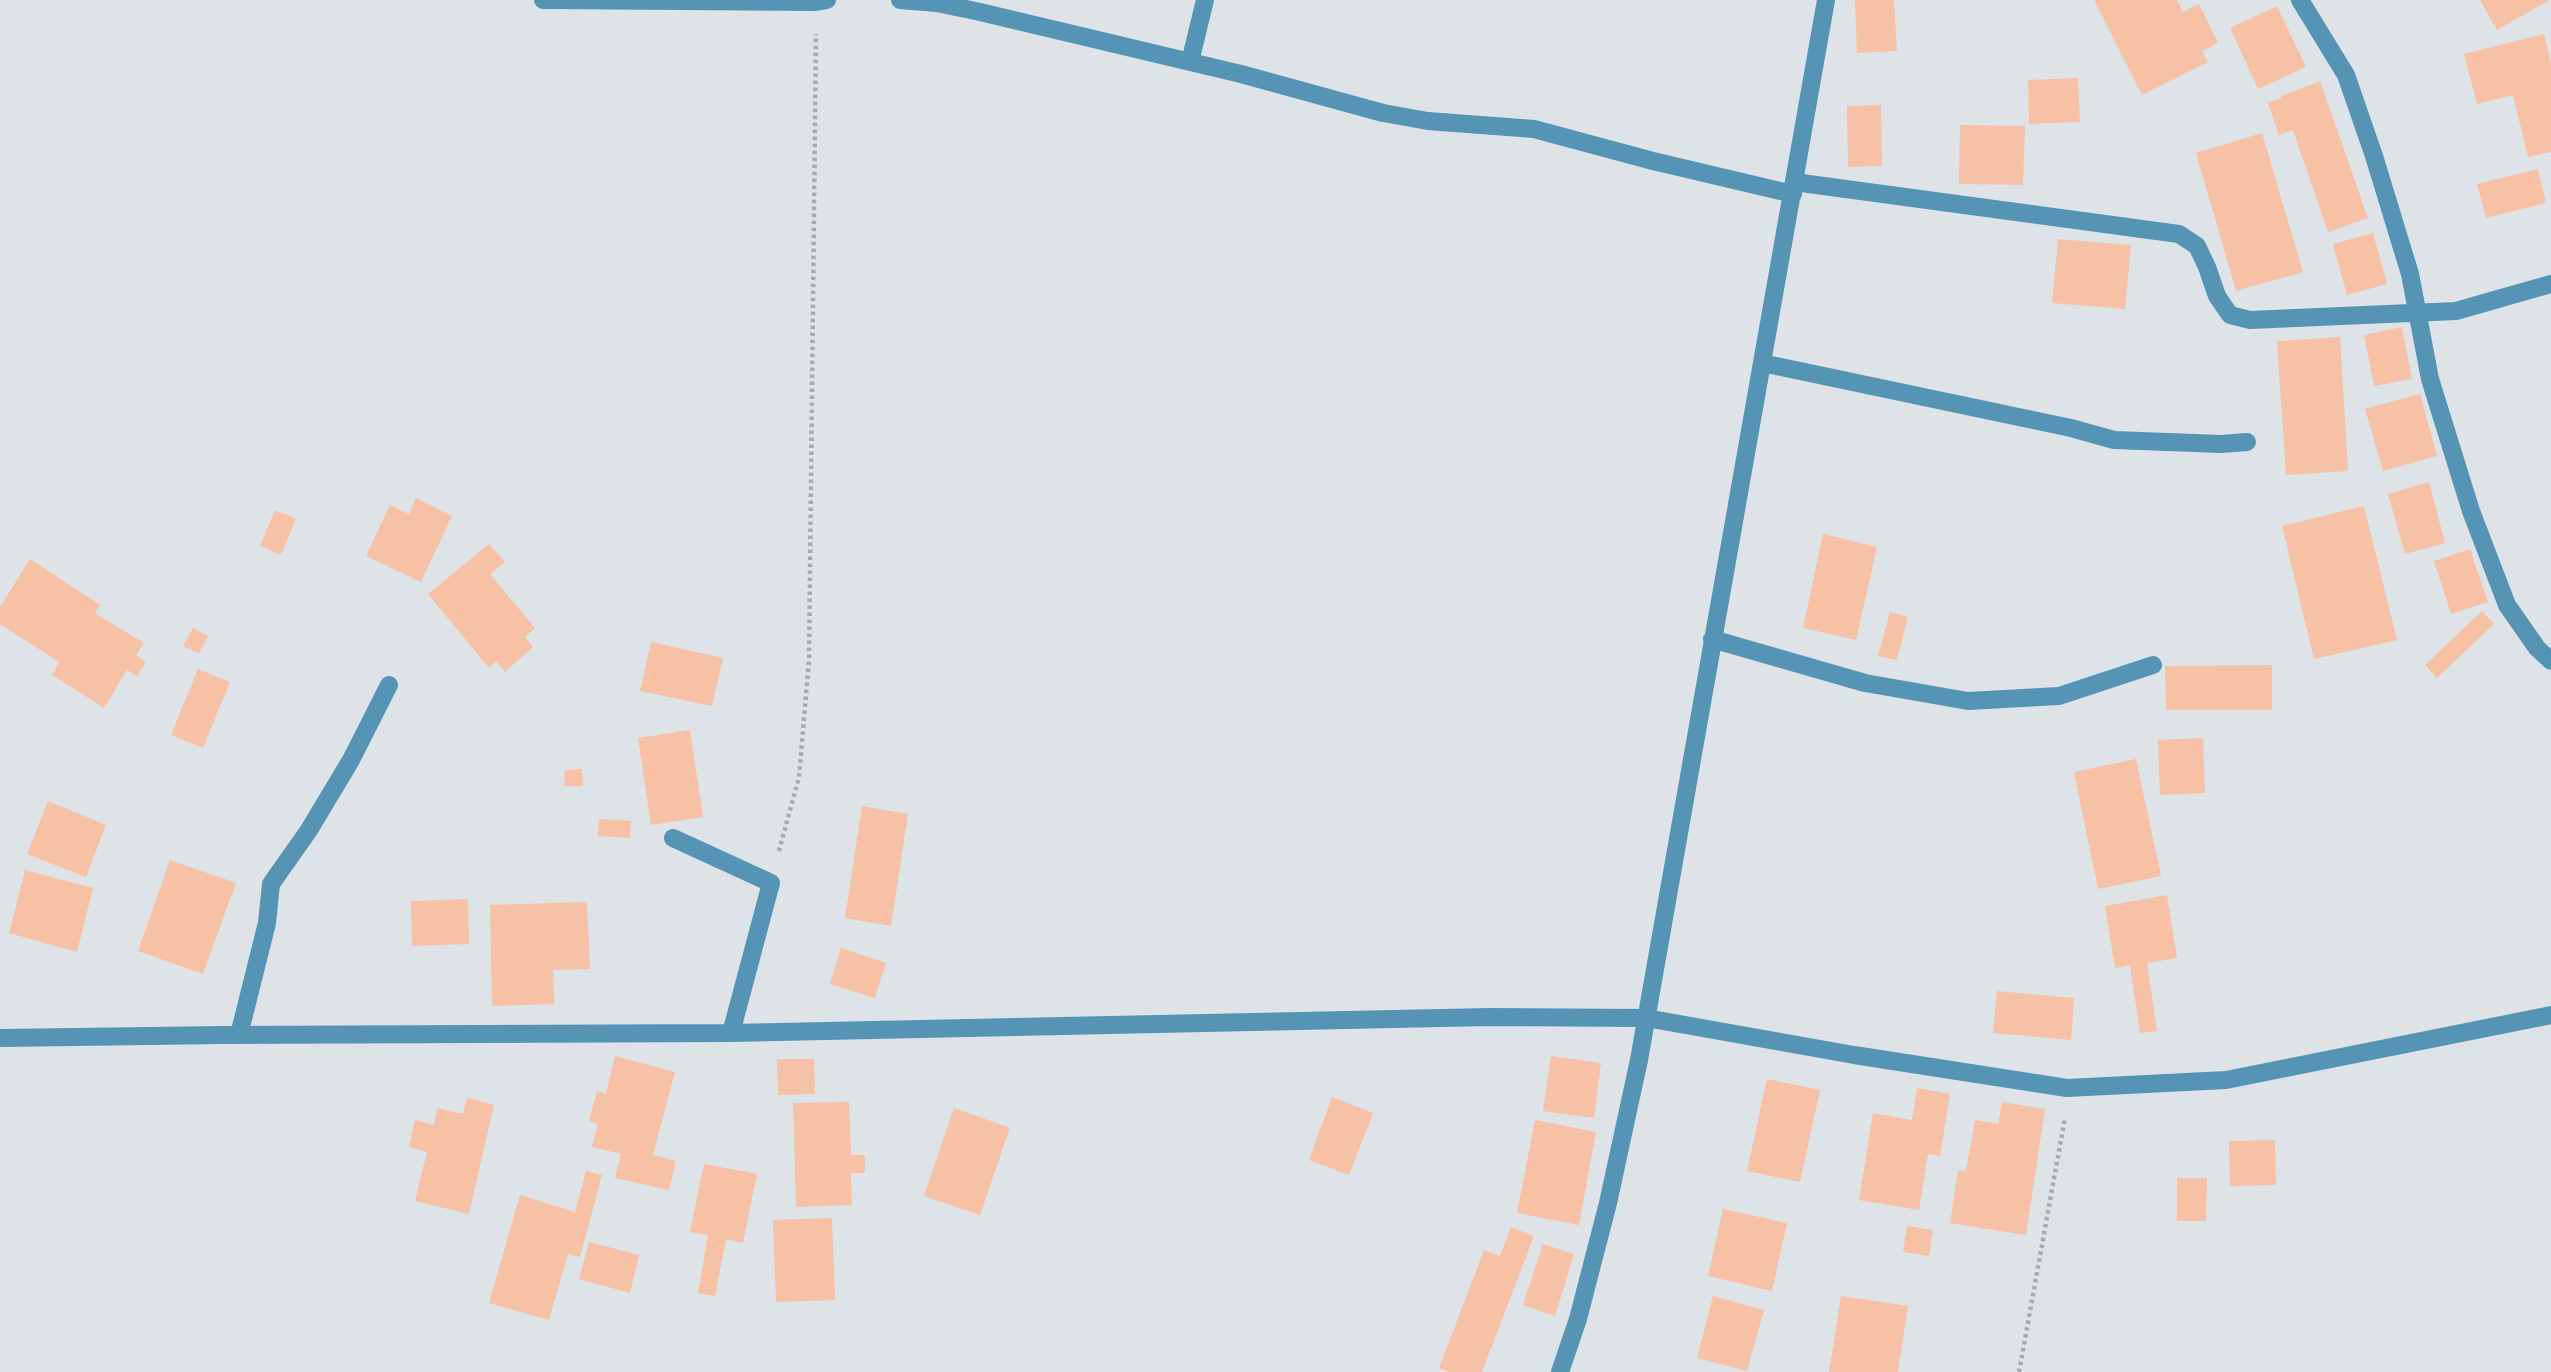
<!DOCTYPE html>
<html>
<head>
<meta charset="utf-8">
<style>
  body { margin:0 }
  canvas { display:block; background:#dde3e7 }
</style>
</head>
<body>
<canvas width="2551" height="1372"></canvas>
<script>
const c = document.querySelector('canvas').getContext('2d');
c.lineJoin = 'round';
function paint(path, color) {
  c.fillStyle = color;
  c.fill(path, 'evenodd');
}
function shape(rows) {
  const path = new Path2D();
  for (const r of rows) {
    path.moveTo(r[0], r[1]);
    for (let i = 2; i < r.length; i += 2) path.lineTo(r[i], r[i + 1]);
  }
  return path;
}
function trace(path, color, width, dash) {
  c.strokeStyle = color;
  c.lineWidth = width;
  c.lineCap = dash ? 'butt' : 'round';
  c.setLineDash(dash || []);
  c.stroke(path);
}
const building = shape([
  [1855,0,1894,0,1897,51,1857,53],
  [2094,0,2177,0,2183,12,2199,4,2218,43,2202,51,2208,62,2142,95],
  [2480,0,2550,0,2497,30],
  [2277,6,2306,67,2258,89,2230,28],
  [2544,34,2551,63,2551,152,2528,157,2513,95,2477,104,2464,54],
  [2078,78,2080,122,2029,124,2028,80],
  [2320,81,2368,218,2328,232,2293,130,2279,135,2268,103,2281,98,2281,96],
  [1881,105,1882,166,1848,167,1847,106],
  [1960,125,2025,126,2023,185,1959,184],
  [2262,133,2303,272,2236,291,2196,153],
  [2538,169,2546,203,2486,218,2477,184],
  [2373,233,2387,284,2347,295,2333,244],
  [2058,239,2131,245,2125,309,2052,303],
  [2402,327,2412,379,2374,386,2364,335],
  [2340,337,2348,471,2286,475,2277,341],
  [2420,394,2437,456,2383,471,2365,409],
  [2429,482,2445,543,2405,554,2388,494],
  [416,498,452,516,421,582,366,556,390,505,409,514],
  [2364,506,2397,640,2314,659,2282,526],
  [275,510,296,519,281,555,260,546],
  [1823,534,1877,547,1856,640,1803,628],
  [489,544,505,562,490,574,535,628,525,637,533,647,505,672,496,661,489,668,428,594],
  [2470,549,2488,602,2451,614,2434,561],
  [30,559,100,605,95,613,144,643,136,655,146,662,137,676,127,670,104,708,52,675,59,662,0,624,0,607],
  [2482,611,2494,624,2437,678,2425,665],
  [1890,612,1908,617,1897,660,1878,656],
  [193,628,208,636,199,654,183,646],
  [651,642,723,658,712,706,640,691],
  [2272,665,2272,710,2166,710,2165,666],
  [198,669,230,682,203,748,171,735],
  [690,730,703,817,651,825,638,738],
  [2203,738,2205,793,2160,795,2158,740],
  [2136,759,2161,876,2098,889,2074,772],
  [582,769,583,786,564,786,565,770],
  [48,801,106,825,86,877,27,854],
  [862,806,908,814,891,926,845,918],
  [599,819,631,821,630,838,598,836],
  [170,860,236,883,203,974,138,951],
  [25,870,93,888,77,952,9,933],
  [2167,895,2177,958,2147,963,2157,1031,2140,1033,2130,965,2115,968,2105,906],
  [468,899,469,944,412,946,411,901],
  [587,902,590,969,553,970,554,1004,492,1006,490,905],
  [841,948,886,963,875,998,830,984],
  [1997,991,2074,998,2071,1040,1993,1033],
  [615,1056,675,1072,653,1155,676,1161,669,1190,615,1178,621,1154,592,1147,598,1124,589,1121,597,1091,606,1094],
  [1551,1056,1601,1063,1594,1118,1543,1111],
  [777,1059,814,1059,815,1094,778,1095],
  [1767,1079,1820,1090,1800,1182,1747,1171],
  [1917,1088,1950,1094,1940,1156,1928,1154,1919,1210,1859,1200,1873,1113,1912,1120],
  [1332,1097,1373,1113,1349,1175,1309,1160],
  [467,1098,494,1105,469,1214,415,1201,427,1152,409,1147,415,1120,434,1125,437,1108,463,1114],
  [849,1102,851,1155,865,1155,865,1173,851,1173,852,1205,796,1207,793,1103],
  [2002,1102,2045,1109,2026,1235,1950,1223,1958,1170,1966,1171,1975,1120,1998,1124],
  [954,1108,1010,1128,980,1215,924,1196],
  [1535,1120,1596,1132,1579,1225,1517,1213],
  [2275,1140,2276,1185,2230,1186,2229,1141],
  [704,1164,757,1174,743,1243,726,1239,715,1296,698,1293,708,1235,690,1232],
  [586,1171,602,1175,580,1257,568,1254,549,1320,489,1303,520,1195,575,1212],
  [2177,1178,2207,1178,2206,1221,2177,1221],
  [1723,1209,1787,1223,1772,1291,1708,1276],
  [832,1218,835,1300,776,1302,773,1220],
  [1907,1226,1933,1230,1929,1256,1903,1252],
  [1511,1227,1534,1236,1482,1372,1449,1372,1439,1368,1484,1250,1500,1256],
  [589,1242,639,1255,630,1293,579,1279],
  [1543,1244,1574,1254,1555,1316,1523,1305],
  [1713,1296,1764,1310,1747,1371,1697,1358],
  [1841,1296,1908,1306,1898,1372,1829,1372]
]);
const path = shape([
  [779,851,799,777,809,660,816,34],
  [2019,1372,2065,1118]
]);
const minor = shape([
  [543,0,816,2,827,0],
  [900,0,937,3,980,12,1241,74,1383,113,1428,121,1534,129,1653,161,1793,194],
  [2300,0,2346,75,2374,156,2410,274,2430,379,2471,511,2507,605,2537,648,2551,661],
  [1190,62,1205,0],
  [1794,182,2179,234,2197,246,2207,267,2217,296,2230,315,2250,320,2456,311,2551,284],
  [1762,363,2071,428,2114,440,2221,444,2247,442],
  [1712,639,1865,683,1968,701,2059,696,2153,665],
  [673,838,771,883,731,1033],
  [239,1035,267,923,271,884,309,830,351,760,389,685],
  [0,1038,223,1035,731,1033,1489,1017,1646,1018,1854,1055,2067,1088,2226,1080,2551,1015],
  [1560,1372,1578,1319,1608,1203,1639,1060,1826,0]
]);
paint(building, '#f6c1a5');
trace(path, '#a6abae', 4.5, [3.5, 3.5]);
trace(minor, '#5594b4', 18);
</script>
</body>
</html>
